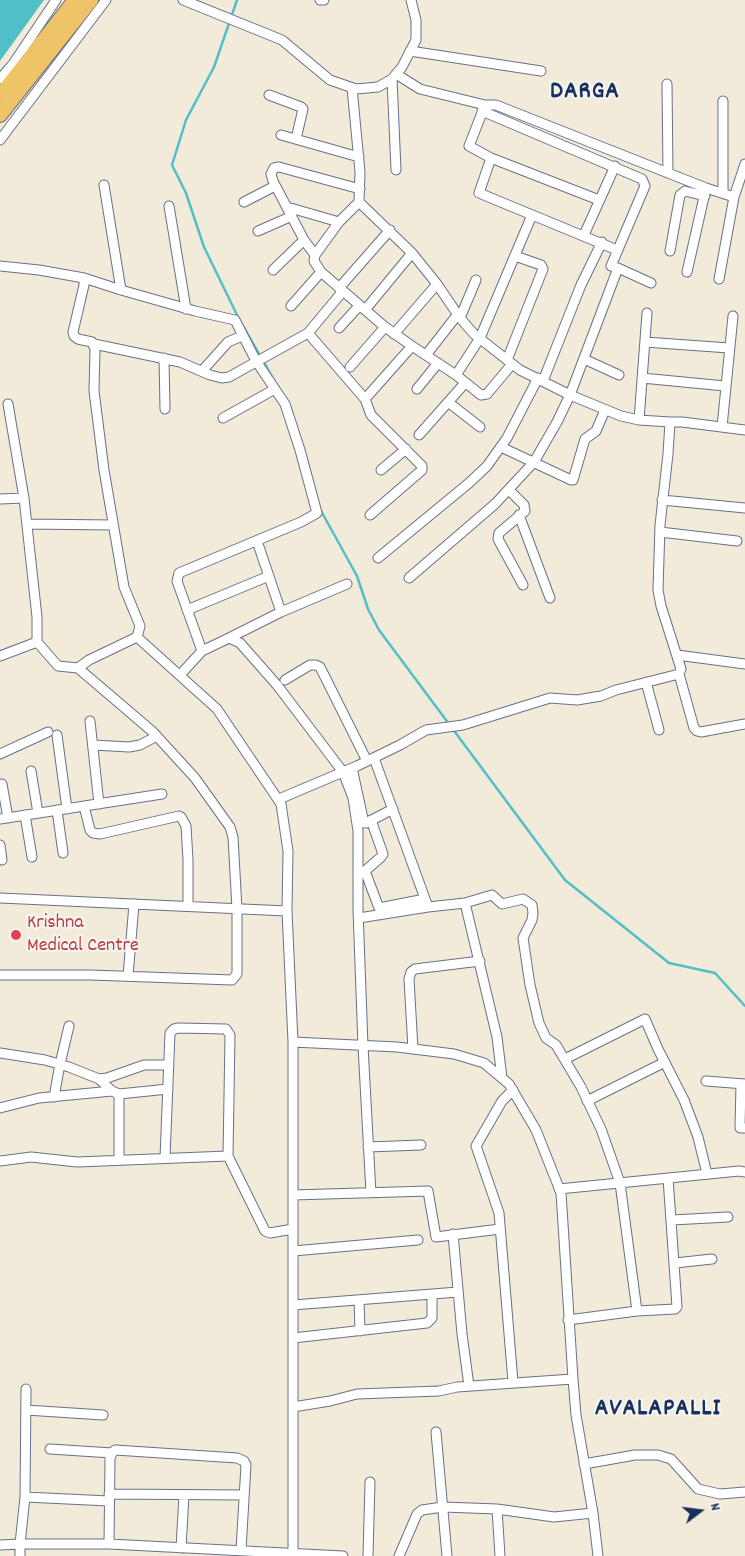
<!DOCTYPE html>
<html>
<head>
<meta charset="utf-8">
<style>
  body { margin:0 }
  #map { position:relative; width:745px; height:1556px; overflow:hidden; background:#f2ebda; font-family:Dekko,sans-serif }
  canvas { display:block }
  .north { position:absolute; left:675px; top:1486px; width:50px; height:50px; -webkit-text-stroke:4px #f6f6f2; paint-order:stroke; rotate:75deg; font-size:14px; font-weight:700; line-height:20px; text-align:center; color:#1b2f5e }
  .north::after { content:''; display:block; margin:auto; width:18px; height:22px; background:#1b2f5e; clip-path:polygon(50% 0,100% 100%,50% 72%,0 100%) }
</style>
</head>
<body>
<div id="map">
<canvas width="745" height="1556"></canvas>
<div class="north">N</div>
</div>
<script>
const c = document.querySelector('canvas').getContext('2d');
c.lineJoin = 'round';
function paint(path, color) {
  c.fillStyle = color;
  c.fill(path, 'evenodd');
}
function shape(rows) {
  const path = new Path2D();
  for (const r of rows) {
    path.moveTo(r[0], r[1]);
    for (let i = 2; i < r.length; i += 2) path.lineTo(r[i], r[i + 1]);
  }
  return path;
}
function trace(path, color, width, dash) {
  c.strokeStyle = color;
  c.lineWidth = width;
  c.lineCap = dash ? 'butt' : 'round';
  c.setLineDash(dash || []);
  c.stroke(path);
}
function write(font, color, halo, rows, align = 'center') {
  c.font = font + ' Dekko,sans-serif';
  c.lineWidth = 4;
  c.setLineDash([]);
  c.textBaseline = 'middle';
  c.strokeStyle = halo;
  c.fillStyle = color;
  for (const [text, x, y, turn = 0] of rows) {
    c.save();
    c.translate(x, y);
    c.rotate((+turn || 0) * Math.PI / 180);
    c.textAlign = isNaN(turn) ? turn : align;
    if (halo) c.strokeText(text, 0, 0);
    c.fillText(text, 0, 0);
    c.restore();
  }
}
const water = shape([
  [0,0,44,0,0,61]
]);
const stream = shape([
  [237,0,214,67,186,120,172,165,186,193,204,247,239,319],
  [242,324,274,380],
  [320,509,357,576,368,609,379,630,449,724],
  [452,728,565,880,669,963,715,973,745,1006]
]);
const minor = shape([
  [183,0,282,40,330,80,356,89,378,87,392,79,402,67,416,40,416,20,411,0],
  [320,0,324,0],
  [410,51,541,71],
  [396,74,420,89,485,105,469,146,491,158,479,193,617,250],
  [0,79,13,64,56,0],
  [392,79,396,170],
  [667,84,668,173],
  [269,95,301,107,303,109,296,139],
  [723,101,723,193],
  [485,105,496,105,706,188,734,197],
  [281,135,359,157],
  [0,140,106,0],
  [491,158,599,200],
  [104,185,121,290],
  [244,202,275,186],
  [169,206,186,309],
  [287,207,339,222],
  [258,231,292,216],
  [584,235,615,166],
  [670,251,680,195,685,191,705,196],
  [315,255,304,240,273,181,271,174,274,168,279,167,360,189],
  [0,266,39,270,84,278,121,290,195,311,235,320,256,361,285,404,300,450,317,513,301,522,179,573,177,581,202,651],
  [618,268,651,283],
  [273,270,304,240],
  [687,272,706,188],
  [84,278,84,285,73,332,74,336,78,339,92,342,95,349,94,391,104,470,124,587,140,626,137,637,217,709,281,804,288,851,287,911,293,1042,293,1556],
  [719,279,734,197,745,164],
  [339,288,390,230],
  [291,306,321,272],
  [365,310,412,253],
  [460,318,476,280],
  [385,327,412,346,456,375,481,395,487,394,512,364],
  [339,328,359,306],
  [308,333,343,291],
  [394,334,437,284],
  [645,342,729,348],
  [94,344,180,362,210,375,222,378,229,377,308,333,365,399,371,415,422,466,422,470,370,515],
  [426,355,458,314],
  [164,358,165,409],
  [584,359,619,375],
  [507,360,543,269,541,265,515,256],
  [350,367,385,327,321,272,314,261,315,255,339,222,359,202,360,172,352,88],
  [202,371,228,342,242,336],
  [456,375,480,338,532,215],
  [642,378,725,386],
  [543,381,581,285,602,242],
  [417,389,438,363],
  [365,399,412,346],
  [448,402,480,427],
  [8,404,24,498,37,617,37,642,58,666,78,668,89,660,137,637],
  [223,418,275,389],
  [639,420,647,313],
  [670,422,682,422,745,430],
  [722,427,733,316],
  [419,435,465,383],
  [501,447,571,480,573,480,585,439,596,431,605,410],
  [381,470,406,449],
  [509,490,524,505,525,511,499,533,498,539,523,585],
  [0,499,24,498],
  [662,500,745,508],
  [519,515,550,598],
  [27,524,113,525],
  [660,532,737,541],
  [257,541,281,612],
  [378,558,469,483,487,466,507,438,538,378],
  [409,578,495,504,534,462,557,422,570,395,618,268,611,266,645,186,642,179,482,111],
  [187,610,269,576],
  [229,638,281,612,347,584],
  [677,655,745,664],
  [0,656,37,642],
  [679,674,694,728,697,731,701,732,745,724],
  [180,675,202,651,229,638,240,643,277,685,343,772,353,798,358,831,358,910,363,1046,371,1193],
  [285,680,310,665,316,665,320,667,367,761],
  [646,682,659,730],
  [90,721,99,804],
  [57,735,67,809],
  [93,745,129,747,140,745,157,736],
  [0,754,48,732],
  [374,758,428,907,465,903,497,1037,502,1078],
  [352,768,364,823,366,823,393,809],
  [31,771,38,813],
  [2,784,8,818],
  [279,799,357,766,400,745,426,730,463,725,550,698,577,700,601,696,616,690,679,674,681,669,661,606,658,590,660,525,668,454,670,422,639,420,621,416,570,395,520,370,474,334,460,318,437,284,412,253,359,202],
  [84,806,90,830,93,833,100,834,179,816,181,817,186,826,188,860,188,906],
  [57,810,63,853],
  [25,815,32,857],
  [0,819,162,794],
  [371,820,383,854,381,857,365,871,379,908,425,899],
  [0,845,2,860],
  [0,898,287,911],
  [465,903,492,895,502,904,523,899,532,905,533,913,532,920,523,938,530,985,539,1023,546,1038,556,1045,581,1087,601,1129,620,1183,637,1311],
  [359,918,428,907],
  [0,975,90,975,232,980,237,974,237,909,233,837,230,827,195,778,153,732,78,668],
  [128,976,134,904],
  [413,1049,409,979,411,972,415,969,480,961],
  [0,1053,45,1060,69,1067,99,1079,112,1091,119,1094,168,1089],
  [565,1059,645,1019,658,1049,684,1100,698,1137,707,1174],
  [99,1079,107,1078,144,1065,169,1065],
  [706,1081,745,1084],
  [741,1084,740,1128,745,1128],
  [54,1097,60,1064,69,1026],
  [587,1101,665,1062],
  [0,1108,39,1098,112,1091],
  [368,1147,421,1145],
  [165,1158,170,1033,174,1029,179,1028,226,1029,230,1035,228,1156,265,1231,270,1233,293,1229],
  [119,1160,119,1094],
  [0,1161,31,1157,77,1162,228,1156],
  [559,1189,739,1171,745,1172],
  [293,1195,428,1191,436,1237,500,1229],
  [672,1220,728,1217],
  [453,1234,462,1334,469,1386],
  [293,1251,418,1240],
  [675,1263,712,1259],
  [359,1300,360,1331],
  [293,1305,458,1292],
  [568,1320,637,1311,675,1309,677,1307,668,1178],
  [293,1338,427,1323,432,1318,432,1295],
  [573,1379,576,1415,593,1513,598,1556],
  [513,1382,499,1213,476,1146,502,1101,513,1090],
  [293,1407,330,1401,357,1394,439,1391,457,1387,573,1379,561,1193,536,1130,509,1084,484,1063,454,1054,397,1047,293,1042],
  [26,1410,103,1415],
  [436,1432,447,1556],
  [50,1449,112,1453],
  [584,1464,635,1455,658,1455,671,1459,698,1489,720,1494,745,1492],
  [109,1494,244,1495],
  [25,1497,26,1389],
  [497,1509,500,1556],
  [109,1544,110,1458,112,1453,115,1450,237,1458,244,1461,246,1465,241,1550],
  [0,1545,20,1544,25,1497,109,1501],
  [181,1548,184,1495],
  [20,1556,20,1544,109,1544,343,1556],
  [368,1556,370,1482],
  [399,1556,417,1514,422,1510,443,1507,497,1509,554,1517,593,1513]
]);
const highway = shape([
  [0,96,75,0],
  [0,115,91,0]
]);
const markers = [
  [16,935,6,"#e0444e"]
];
const healthNames = [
  ["Krishna",27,924],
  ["Medical Centre",27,947]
];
const districtNames = [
  ["DARGA",585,94],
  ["AVALAPALLI",658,1411]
];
paint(water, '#51bfc6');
trace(stream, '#51bfc6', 2.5);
trace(minor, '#667189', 11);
trace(highway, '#667189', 16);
trace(minor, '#fff', 9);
trace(highway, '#efc469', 14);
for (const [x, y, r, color] of markers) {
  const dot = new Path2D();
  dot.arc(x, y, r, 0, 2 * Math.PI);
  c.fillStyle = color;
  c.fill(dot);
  trace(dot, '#f6f6f2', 2);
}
write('20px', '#be3a42', '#f6f6f2', healthNames, 'left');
c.letterSpacing = '1px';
write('bold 25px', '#1b2f5e', '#f6f6f2', districtNames);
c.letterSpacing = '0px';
</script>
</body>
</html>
